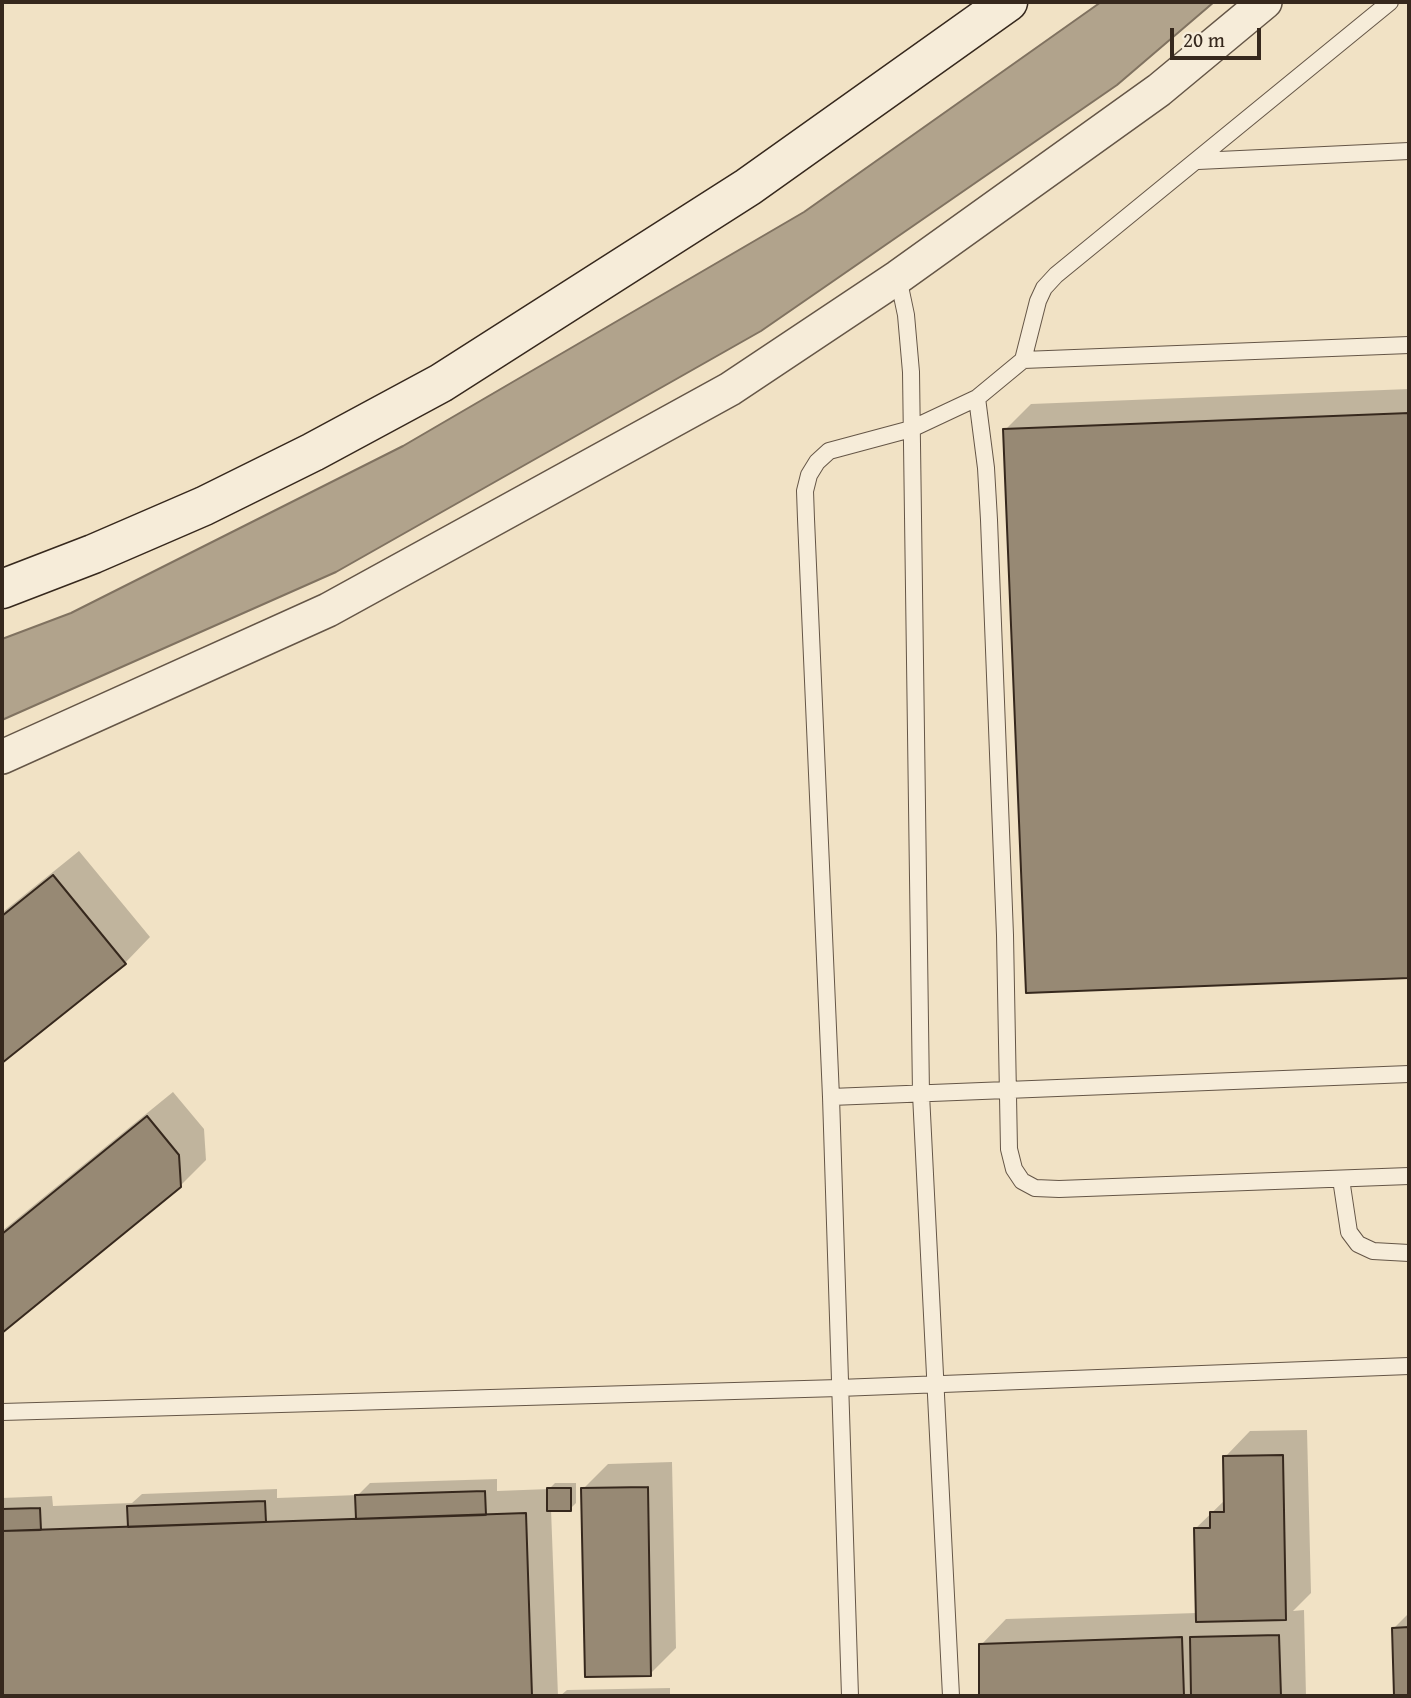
<!DOCTYPE html>
<html>
<head>
<meta charset="utf-8">
<style>
  body { margin:0 }
  #map { position:relative; width:1411px; height:1698px; overflow:hidden; background:#f1e2c5; font-family:"Gentium Book Plus",serif }
  canvas { display:block }
  .frame { position:absolute; inset:0; border:4px solid #36281d; pointer-events:none }
  .scale { position:absolute; left:1170px; top:28px; width:91px; height:32px; box-sizing:border-box; border:4px solid #36281d; border-top:0; padding-left:9px; font-size:21px; line-height:24px; white-space:nowrap; color:#36281d; -webkit-text-stroke:5px #f6ecd9; paint-order:stroke }
</style>
</head>
<body>
<div id="map">
<canvas width="1411" height="1698"></canvas>
<div class="frame"></div>
<div class="scale">20 m</div>
</div>
<script>
const c = document.querySelector('canvas').getContext('2d');
c.lineJoin = 'round';
function paint(path, color) {
  c.fillStyle = color;
  c.fill(path, 'evenodd');
}
function shape(rows) {
  const path = new Path2D();
  for (const r of rows) {
    path.moveTo(r[0], r[1]);
    for (let i = 2; i < r.length; i += 2) path.lineTo(r[i], r[i + 1]);
  }
  return path;
}
function trace(path, color, width, dash) {
  c.strokeStyle = color;
  c.lineWidth = width;
  c.lineCap = dash ? 'butt' : 'round';
  c.setLineDash(dash || []);
  c.stroke(path);
}
const water = shape([
  [1101,2,1214,2,1117,85,761,331,336,572,2,720,2,639,71,613,403,446,804,212,1101,2]
]);
const shadow = shape([
  [1409,389,1409,976,1028,991,1005,430,1031,404],
  [79,851,150,937,125,963,2,1061,2,913],
  [173,1092,204,1129,206,1160,180,1186,2,1331,2,1231],
  [1307,1430,1311,1593,1293,1611,1304,1610,1306,1696,981,1696,981,1645,1006,1619,1197,1613,1195,1529,1226,1499,1225,1457,1250,1431],
  [672,1462,676,1648,650,1674,583,1489,608,1464],
  [497,1479,497,1491,549,1489,555,1483,576,1483,576,1503,570,1509,551,1509,558,1696,2,1696,2,1498,52,1496,53,1506,132,1503,142,1494,277,1489,277,1498,358,1495,370,1483],
  [1409,1613,1409,1696,1396,1696,1394,1628],
  [670,1688,670,1696,560,1696,567,1690]
]);
const building = shape([
  [1409,413,1409,978,1026,993,1003,429,1409,413],
  [53,875,126,964,2,1063,2,916,53,875],
  [147,1116,179,1155,181,1187,2,1333,2,1234,147,1116],
  [1283,1455,1286,1620,1196,1622,1194,1528,1210,1528,1210,1512,1224,1512,1223,1456,1283,1455],
  [648,1487,651,1676,585,1677,581,1488,648,1487],
  [547,1488,571,1488,571,1511,547,1511,547,1488],
  [485,1491,486,1515,356,1519,355,1495,485,1491],
  [265,1501,266,1522,128,1527,127,1506,265,1501],
  [40,1508,41,1530,2,1531,2,1509,40,1508],
  [526,1513,532,1696,2,1696,2,1531,526,1513],
  [1409,1627,1409,1696,1394,1696,1392,1628,1409,1627],
  [1279,1635,1281,1696,1191,1696,1190,1637,1279,1635],
  [1182,1637,1184,1696,979,1696,979,1644,1182,1637]
]);
const lane = shape([
  [1198,161,1409,151],
  [898,277,906,315,911,372,921,1094,951,1696],
  [1023,360,1409,345],
  [977,398,986,468,989,520,1005,935,1009,1149,1014,1169,1022,1181,1035,1188,1059,1189,1409,1176],
  [831,1097,1409,1074],
  [1341,1179,1349,1232,1358,1244,1373,1251,1409,1253],
  [2,1412,839,1388,1409,1366],
  [850,1696,831,1097,806,519,805,491,809,475,817,462,829,451,911,429,977,398,1023,360,1038,301,1044,288,1056,275,1390,2]
]);
const street = shape([
  [2,757,328,610,730,389,898,277,1159,90,1265,2]
]);
const secondary = shape([
  [2,589,93,554,204,506,313,452,441,383,748,187,1008,2]
]);
paint(water, '#b1a38c');
trace(water, '#807260', 2);
paint(shadow, '#0003');
paint(building, '#978974');
trace(building, '#36281d', 2);
trace(lane, '#655647', 18);
trace(street, '#655647', 36);
trace(secondary, '#36281d', 41);
trace(lane, '#f6ecd9', 16);
trace(street, '#f6ecd9', 33);
trace(secondary, '#f6ecd9', 38);
</script>
</body>
</html>
